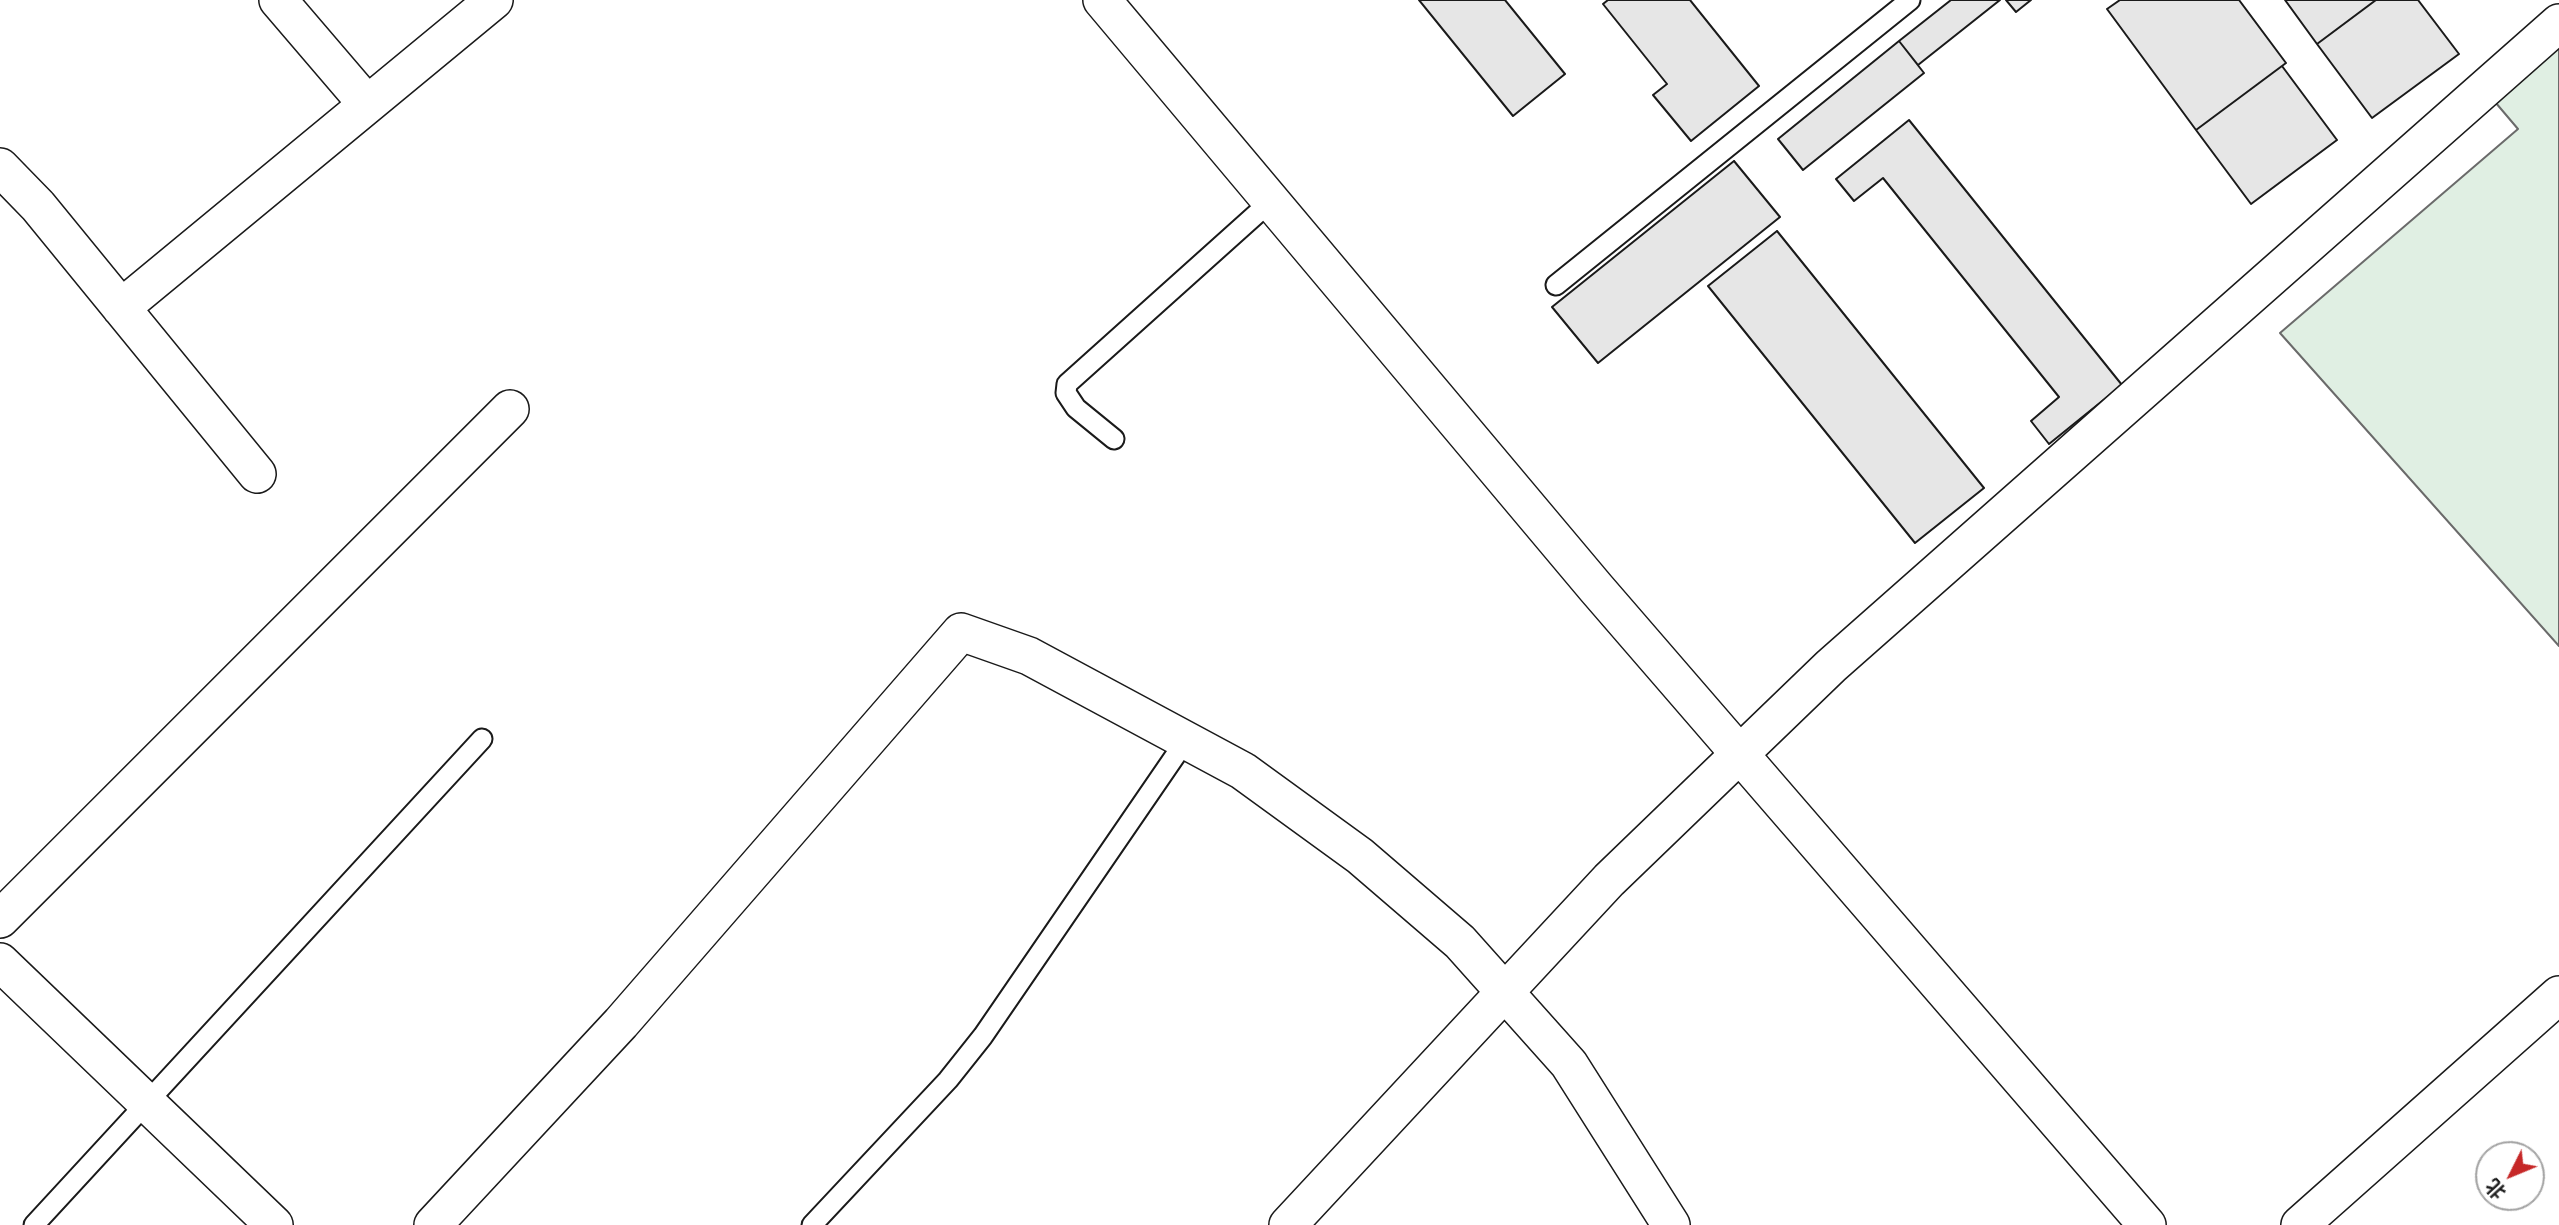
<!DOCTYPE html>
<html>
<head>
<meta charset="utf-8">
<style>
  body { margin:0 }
  #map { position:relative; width:2559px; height:1225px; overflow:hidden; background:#fff; font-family:Karla,"Noto Sans SC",sans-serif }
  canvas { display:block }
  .north { position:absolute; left:2475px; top:1141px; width:70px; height:70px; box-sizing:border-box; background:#fff; border:2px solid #a3a3a3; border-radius:50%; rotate:227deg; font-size:19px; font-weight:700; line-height:28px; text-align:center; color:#1a1a1a }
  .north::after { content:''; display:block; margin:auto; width:24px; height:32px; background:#c62828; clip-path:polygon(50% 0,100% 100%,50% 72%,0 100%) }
</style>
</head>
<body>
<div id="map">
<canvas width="2559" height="1225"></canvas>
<div class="north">北</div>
</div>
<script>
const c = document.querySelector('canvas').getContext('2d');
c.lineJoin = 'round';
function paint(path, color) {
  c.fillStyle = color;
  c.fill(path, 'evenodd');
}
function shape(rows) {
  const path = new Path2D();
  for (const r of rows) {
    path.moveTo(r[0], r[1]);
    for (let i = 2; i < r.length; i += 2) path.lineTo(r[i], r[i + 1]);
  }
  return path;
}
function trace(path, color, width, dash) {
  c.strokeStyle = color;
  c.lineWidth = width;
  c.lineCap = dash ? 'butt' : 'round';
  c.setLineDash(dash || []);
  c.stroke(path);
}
const green = shape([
  [2559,39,2559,646,2280,333,2518,129,2490,96,2559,39]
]);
const building = shape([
  [1419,0,1505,0,1565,74,1513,116,1419,0],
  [1608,0,1690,0,1759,86,1691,141,1653,95,1667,84,1603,4,1608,0],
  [1951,0,2000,0,1918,65,1899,41,1951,0],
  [2006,0,2031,0,2016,12,2006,0],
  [2120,0,2239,0,2286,63,2196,130,2107,9,2120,0],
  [2285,0,2376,0,2317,44,2285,0],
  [2376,0,2418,0,2459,54,2372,118,2317,44,2376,0],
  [1899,41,1924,73,1803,170,1778,139,1899,41],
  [2282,66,2337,140,2251,204,2196,130,2282,66],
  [1909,120,2122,385,2049,444,2031,421,2059,397,1883,178,1854,201,1836,179,1909,120],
  [1734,161,1780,217,1598,363,1552,307,1734,161],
  [1777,231,1984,488,1915,543,1708,286,1777,231]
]);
const service = shape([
  [1556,285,1910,0],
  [1114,439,1076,408,1066,393,1067,384,1271,201],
  [34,1225,482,739],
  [812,1225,948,1080,983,1036,1186,740]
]);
const minor = shape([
  [278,0,367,104],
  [1102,0,1596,588,2147,1225],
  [0,167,38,206,257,474],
  [121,308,494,0],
  [0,919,510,409],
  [0,962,274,1225],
  [433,1225,621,1023,961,632,1029,656,1243,771,1360,856,1460,942,1569,1064,1671,1225],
  [1288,1225,1609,880,1831,666,2559,23],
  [2300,1225,2559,995]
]);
paint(green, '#e0efe3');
trace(green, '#6a6a6a', 2);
paint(building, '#e6e6e6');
trace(building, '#1a1a1a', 2);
trace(service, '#1a1a1a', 23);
trace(minor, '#1a1a1a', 40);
trace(service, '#fff', 19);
trace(minor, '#fff', 37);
</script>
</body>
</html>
